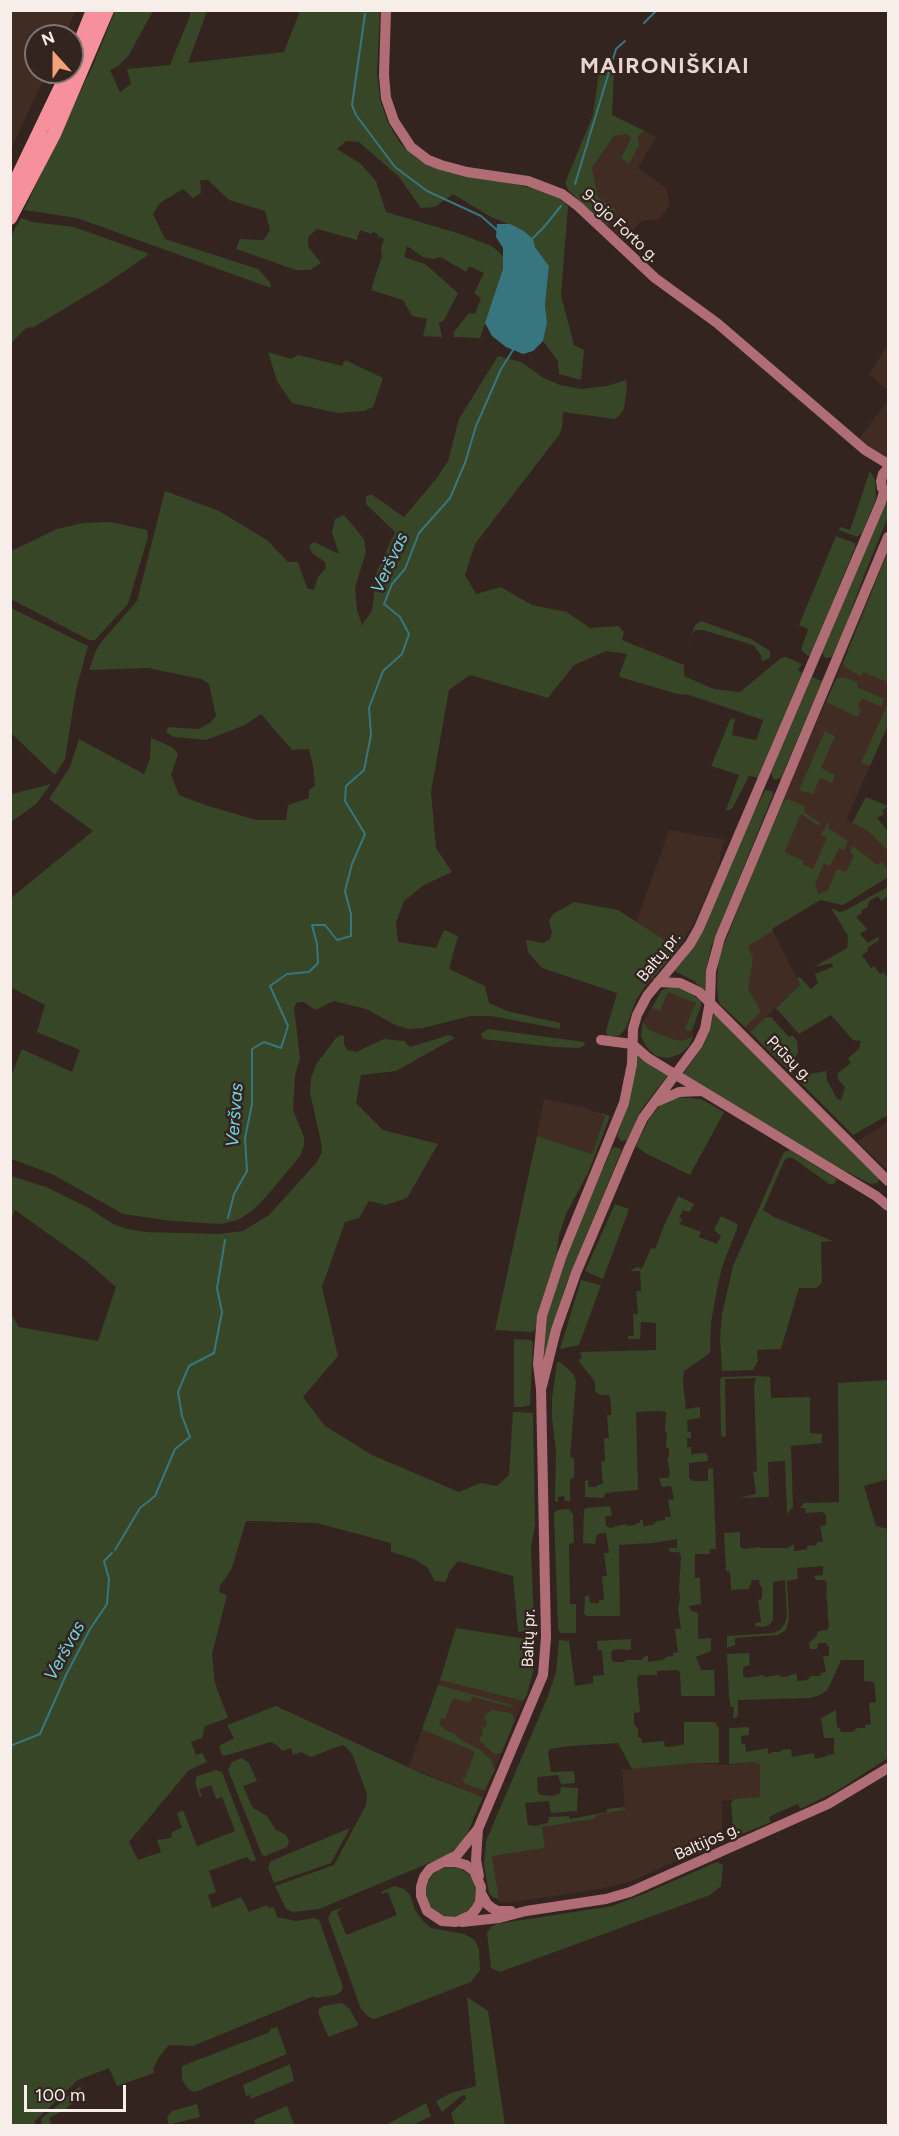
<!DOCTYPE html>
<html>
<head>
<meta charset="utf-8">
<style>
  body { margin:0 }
  #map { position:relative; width:899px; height:2136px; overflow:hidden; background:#33241f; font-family:Figtree,sans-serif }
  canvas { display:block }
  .frame { position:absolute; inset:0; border:12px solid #f7ede9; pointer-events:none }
  .north { position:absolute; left:24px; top:24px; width:60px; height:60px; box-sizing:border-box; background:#33241f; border:2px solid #817470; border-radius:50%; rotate:339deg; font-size:16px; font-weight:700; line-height:24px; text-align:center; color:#f7ede9 }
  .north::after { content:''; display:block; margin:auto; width:21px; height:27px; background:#f0a378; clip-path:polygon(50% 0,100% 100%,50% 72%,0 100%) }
  .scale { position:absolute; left:24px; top:2085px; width:102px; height:27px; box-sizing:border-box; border:3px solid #f7ede9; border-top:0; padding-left:8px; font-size:18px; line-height:21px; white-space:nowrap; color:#f7ede9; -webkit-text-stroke:4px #33241f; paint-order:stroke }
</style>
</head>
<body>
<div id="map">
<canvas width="899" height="2136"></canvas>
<div class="frame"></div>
<div class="north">N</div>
<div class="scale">100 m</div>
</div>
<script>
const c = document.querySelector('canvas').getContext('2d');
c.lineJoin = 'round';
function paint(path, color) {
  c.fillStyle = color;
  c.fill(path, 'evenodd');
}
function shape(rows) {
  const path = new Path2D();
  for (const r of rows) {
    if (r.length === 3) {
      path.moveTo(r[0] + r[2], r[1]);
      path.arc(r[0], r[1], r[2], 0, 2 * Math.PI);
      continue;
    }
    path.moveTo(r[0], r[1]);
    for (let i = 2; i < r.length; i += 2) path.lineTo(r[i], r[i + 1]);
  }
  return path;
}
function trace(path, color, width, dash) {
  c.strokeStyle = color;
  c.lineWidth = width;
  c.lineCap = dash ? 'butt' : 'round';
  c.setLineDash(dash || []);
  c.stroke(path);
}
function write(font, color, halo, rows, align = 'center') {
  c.font = font + ' Figtree,sans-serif';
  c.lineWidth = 5;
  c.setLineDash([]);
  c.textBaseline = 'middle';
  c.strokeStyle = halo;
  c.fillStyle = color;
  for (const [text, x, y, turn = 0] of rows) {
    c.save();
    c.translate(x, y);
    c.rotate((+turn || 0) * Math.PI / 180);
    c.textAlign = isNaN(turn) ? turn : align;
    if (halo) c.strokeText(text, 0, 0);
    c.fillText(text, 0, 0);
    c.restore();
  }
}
const built = shape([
  [11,10,76,11,64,36,36,36,36,72,47,72,11,149],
  [645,131,656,137,638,168,666,188,670,205,659,219,641,221,624,241,608,226,609,212,615,210,598,197,592,168,614,136,627,134,631,137,621,158,629,164,638,136],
  [888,344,888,390,869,374],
  [888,400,888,458,883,457,859,439],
  [875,583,888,588,888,725,846,820,867,830,888,851,888,877,843,905,821,900,772,929,800,985,750,1032,720,1004,718,997,717,981,762,845,836,679],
  [669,830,725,840,720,853,721,854,718,870,696,919,678,949,636,923],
  [666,988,698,999,701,1003,692,1030,693,1037,688,1047,680,1054,668,1058,656,1056,648,1050,641,1031,643,1022,658,996],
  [544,1099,580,1106,605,1115,592,1154,537,1136],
  [888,1122,888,1170,857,1142],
  [440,1680,523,1701,483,1797,409,1767],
  [755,1762,760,1765,760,1797,722,1801,722,1840,632,1881,600,1889,508,1903,499,1902,492,1856,545,1848,542,1827,594,1819,597,1815,625,1810,622,1770,694,1763,731,1765]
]);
const green = shape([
  [115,11,153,11,129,55,118,66,110,70,120,92,131,84,127,69,170,65,190,16,190,11,207,11,188,63,284,52,300,11,378,11,380,12,377,72,380,100,388,123,400,143,415,157,429,166,541,190,556,196,568,206,561,295,574,345,584,350,581,380,559,374,558,361,543,341,547,323,545,305,549,266,535,247,532,239,524,231,491,217,453,194,435,207,421,208,399,177,359,142,346,141,337,149,361,164,376,181,386,212,457,233,492,246,503,256,503,269,500,282,480,338,454,337,454,332,469,313,475,314,481,298,474,293,484,273,469,266,466,272,441,257,434,259,423,257,407,246,404,257,425,264,458,293,444,320,439,323,442,337,423,336,427,319,412,316,403,300,371,290,382,256,381,249,384,239,377,236,378,234,373,232,371,234,360,230,357,240,317,229,308,237,308,246,321,263,310,270,296,270,236,249,240,239,264,240,270,230,265,211,229,200,208,180,200,180,201,193,193,198,183,189,160,203,153,214,165,239,258,269,270,282,271,288,77,218,24,210,94,63],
  [610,70,614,74,612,115,645,131,638,136,639,145,629,164,621,158,631,138,627,134,614,136,592,168,598,197,616,210,609,212,608,226,569,191,565,183,593,115,599,71],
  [21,218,32,222,74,227,147,253,148,255,107,283,34,327,26,328,11,343,11,236],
  [268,352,291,359,298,355,342,366,345,360,383,378,373,407,364,411,338,413,292,403,277,381],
  [498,356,521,362,544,378,560,385,581,389,607,386,626,380,627,388,624,408,620,415,615,419,563,412,562,428,559,435,475,544,465,575,476,594,501,587,532,605,567,612,590,628,618,626,624,632,622,640,684,665,684,676,714,689,740,692,781,658,786,657,802,664,798,670,802,673,758,778,749,776,733,807,730,810,726,810,739,775,711,766,730,720,735,718,732,735,755,740,757,739,763,720,689,695,677,694,620,677,619,675,627,654,606,651,574,665,548,698,470,675,449,690,431,792,436,848,452,872,424,885,404,901,396,923,398,942,436,948,444,930,458,936,449,969,485,986,489,1003,507,1011,560,1023,560,1029,491,1016,470,1016,423,1028,409,1029,395,1025,366,1009,334,1001,315,1010,304,1002,297,1002,294,1008,300,1058,295,1076,293,1110,304,1137,304,1146,300,1156,266,1197,252,1211,238,1220,220,1224,172,1221,123,1214,52,1174,11,1159,11,1076,22,1049,72,1072,80,1050,37,1032,45,1005,10,987,11,898,93,831,49,799,70,767,79,739,144,774,150,758,151,738,172,747,178,754,171,775,179,795,205,805,256,820,286,820,288,805,309,798,309,790,315,786,313,766,309,749,292,750,261,714,245,725,206,740,174,737,166,732,168,727,198,729,210,723,216,716,209,684,201,679,148,668,89,670,96,650,103,640,137,601,165,491,219,511,267,540,288,562,298,562,307,588,314,590,318,577,326,568,325,562,312,553,309,546,314,542,339,554,332,532,335,519,344,515,364,539,366,552,355,588,357,610,362,625,372,611,376,574,395,532,366,504,366,497,371,494,404,517,436,479,448,461,459,419],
  [870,471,875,480,876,499,862,533,857,537,839,530,840,527,850,530],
  [887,499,888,517,865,573,839,643,832,657,826,658,824,656,822,652],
  [111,522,147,530,148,537,128,604,95,640,89,640,11,599,11,551,57,529,83,523],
  [836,536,855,543,855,547,811,655,808,656,801,650,808,629,799,625],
  [888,551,888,682,863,672,861,676,845,667,843,663],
  [11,608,88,646,76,690,65,759,55,775,11,733],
  [701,621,751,639,770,651,770,658,762,661,761,655,753,645,703,630,696,630,693,632,686,649,695,625],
  [812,677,822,681,781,778,774,780,771,773],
  [842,677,858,682,857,687,884,699,881,707,862,698,858,706,861,708,858,717,826,702,836,679],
  [888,703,888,725,870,766,861,763],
  [825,731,835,736,821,768,835,775,832,783,820,778,813,794,799,790],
  [51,784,36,804,11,822,11,797,12,794],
  [765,790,772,791,773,795,711,947,706,970,705,991,694,981,673,970],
  [866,797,888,806,882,811,884,814,877,818,887,830,888,830,888,851,867,830,852,823],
  [788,799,805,806,804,812,820,823,819,826,801,814,785,851,786,853,804,861,802,864,813,869,827,838,821,835,828,822,829,824,828,828,848,841,844,850,839,848,830,866,824,863,815,884,818,894,828,890,837,869,846,872,854,856,850,852,853,846,877,865,882,862,888,871,888,877,843,905,820,900,772,929,773,931,748,946,753,958,748,988,760,1010,760,1013,745,1027,720,1004,718,997,717,981,719,957,780,804],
  [888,887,888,896,881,901,878,896,869,901,868,907,861,911,862,913,856,917,867,929,860,934,868,943,878,937,879,940,867,948,868,951,862,955,871,968,874,966,880,974,884,972,886,976,888,976,888,1115,853,1135,792,1074,804,1075,826,1071,827,1080,837,1099,841,1100,845,1087,839,1081,837,1074,851,1063,848,1058,859,1049,861,1041,853,1040,831,1015,799,1034,776,1008,800,985,797,978,800,977,811,989,818,983,815,974,833,967,832,963,814,967,847,948,848,936,831,908,840,912,844,911],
  [574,902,618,910,678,949,644,988,636,1000,626,1028,619,1036,608,1036,606,1031,617,993,542,968,528,952,526,940,543,943,550,939,552,933,549,921,553,914],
  [672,987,685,989,701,1001,701,1006,692,1030,687,1031,685,1028,696,1003,668,992,660,1011,652,1008,662,990],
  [714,1012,878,1176,879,1180,877,1183,871,1184,843,1170,683,1074,703,1046,709,1034],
  [766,1017,771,1017,789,1037,792,1035,797,1041,798,1052,793,1064,787,1069,750,1032],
  [643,1022,649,1030,675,1040,682,1041,693,1037,688,1047,680,1054,668,1058,656,1056,645,1045,641,1036],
  [488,1029,584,1042,585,1045,579,1048,555,1047,483,1039,481,1034],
  [341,1035,344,1036,344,1044,347,1050,356,1052,384,1039,404,1041,410,1047,449,1035,455,1038,396,1071,361,1075,356,1103,383,1130,438,1144,407,1198,386,1205,369,1201,359,1218,345,1222,322,1287,338,1356,303,1397,325,1426,372,1455,459,1492,481,1483,497,1486,509,1475,513,1412,533,1413,535,1524,531,1548,534,1621,533,1628,526,1631,518,1632,513,1576,458,1561,449,1572,446,1582,435,1581,427,1567,414,1559,391,1552,391,1543,317,1523,246,1521,232,1568,220,1586,219,1592,227,1595,212,1654,215,1683,228,1718,205,1726,202,1738,191,1742,196,1755,202,1753,207,1762,189,1770,129,1842,138,1860,161,1852,157,1840,171,1838,172,1832,182,1828,177,1813,183,1810,197,1846,235,1831,222,1797,216,1799,211,1785,199,1789,202,1796,200,1797,195,1782,197,1776,216,1770,222,1772,256,1860,251,1862,247,1857,209,1871,216,1892,208,1895,212,1908,241,1897,249,1912,267,1905,268,1908,274,1907,277,1917,296,1921,314,1918,319,1920,343,1987,341,1992,335,1995,315,1998,314,1996,193,2046,169,2045,159,2057,153,2069,154,2073,117,2086,109,2068,78,2080,35,2121,34,2125,11,2125,11,1314,19,1327,98,1341,116,1287,85,1260,15,1210,11,1219,11,1176,46,1187,89,1208,113,1224,127,1229,146,1232,220,1234,243,1231,269,1215,317,1162,322,1152,321,1142,310,1093,311,1078,317,1063,336,1038],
  [637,1055,668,1075,641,1110,627,1140,621,1141,617,1136,627,1107],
  [673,1097,701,1099,724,1112,690,1175,645,1153,636,1146,651,1116,661,1104],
  [602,1113,610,1116,588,1173,567,1212,559,1235,556,1257,539,1309,535,1330,531,1332,495,1330,537,1136,592,1154,605,1116,602,1115],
  [615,1147,621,1149,621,1152,565,1287,551,1333,543,1367,547,1317,565,1258,612,1148],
  [790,1150,837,1179,834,1184,829,1184,793,1158,788,1157,784,1161,763,1210,774,1217,833,1241,821,1242,822,1283,816,1288,799,1288,781,1349,757,1350,758,1361,753,1370,722,1371,720,1337,722,1314,733,1266,784,1152],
  [678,1196,694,1204,690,1212,683,1210,679,1218,682,1219,680,1224,701,1232,699,1237,717,1244,721,1236,714,1230,721,1216,737,1224,737,1229,722,1267,716,1294,711,1323,710,1353,684,1371,683,1384,686,1409,700,1407,700,1418,687,1420,688,1432,691,1432,691,1438,687,1438,687,1447,691,1447,691,1454,707,1453,708,1461,689,1463,689,1478,691,1479,692,1481,708,1481,708,1469,713,1468,716,1549,710,1549,710,1554,695,1554,695,1578,700,1578,701,1604,689,1606,690,1610,698,1613,698,1639,711,1638,711,1651,696,1657,701,1670,714,1670,715,1696,681,1696,680,1672,677,1670,657,1671,657,1675,639,1675,637,1679,640,1712,634,1713,634,1724,638,1729,638,1737,641,1738,642,1743,664,1741,665,1747,677,1746,684,1744,684,1722,715,1722,719,1728,719,1763,694,1763,632,1769,618,1743,570,1746,550,1749,548,1752,551,1772,574,1771,575,1783,561,1784,558,1775,538,1777,537,1780,538,1792,540,1795,553,1796,560,1793,561,1787,578,1788,577,1811,551,1813,549,1801,525,1803,528,1825,535,1826,548,1823,549,1817,569,1816,570,1819,607,1812,607,1809,625,1807,625,1810,597,1815,594,1819,542,1827,545,1848,492,1856,499,1899,494,1898,489,1893,484,1865,486,1841,548,1696,556,1672,559,1640,569,1641,575,1686,593,1683,593,1676,604,1675,602,1650,598,1650,597,1641,631,1639,631,1650,615,1649,611,1652,612,1661,616,1662,625,1662,625,1660,642,1660,645,1656,648,1656,648,1662,661,1660,665,1659,665,1657,673,1656,673,1653,678,1652,675,1629,681,1629,678,1609,680,1598,679,1589,681,1556,679,1552,670,1552,669,1548,677,1548,677,1539,653,1543,619,1545,620,1616,587,1616,584,1614,585,1596,589,1595,590,1603,599,1603,599,1600,604,1600,602,1576,607,1576,604,1553,609,1553,606,1533,597,1534,595,1544,583,1543,584,1510,586,1508,610,1506,612,1515,605,1517,606,1526,610,1528,626,1524,627,1526,636,1525,636,1523,640,1523,640,1520,643,1520,643,1526,653,1525,657,1521,665,1520,665,1517,671,1517,668,1500,674,1499,671,1486,662,1487,659,1478,668,1478,670,1473,667,1458,669,1457,669,1448,666,1448,667,1432,665,1432,666,1412,660,1411,636,1412,638,1490,605,1493,604,1498,585,1497,585,1481,588,1480,588,1487,597,1487,597,1485,603,1484,601,1462,605,1461,604,1438,609,1438,607,1415,611,1415,611,1403,609,1395,600,1395,595,1391,595,1382,578,1360,582,1358,580,1352,656,1350,656,1323,641,1322,640,1339,628,1339,628,1336,634,1336,633,1314,638,1314,636,1291,641,1291,640,1271,630,1271,637,1267,642,1269,651,1248,655,1249,664,1226],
  [615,1204,629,1209,603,1279,585,1271],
  [581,1280,601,1285,579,1345,560,1349],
  [514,1339,531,1340,533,1343,530,1405,522,1407,514,1407],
  [557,1362,560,1362,569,1370,574,1375,576,1382,570,1457,574,1458,574,1478,570,1479,570,1501,565,1501,564,1496,558,1497,558,1502,555,1501,556,1452,552,1417,552,1398],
  [757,1376,770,1377,771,1398,810,1397,810,1433,822,1434,822,1443,791,1446,793,1507,787,1514,785,1461,768,1462,769,1497,739,1498,756,1494,753,1472,757,1471,754,1385,756,1378,725,1379,726,1437,721,1436,720,1380,722,1377],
  [888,1380,888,1479,864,1486,876,1526,888,1529,888,1758,835,1792,800,1809,798,1804,779,1812,769,1817,771,1822,737,1836,733,1829,731,1802,735,1799,760,1797,760,1765,755,1762,729,1764,729,1728,749,1727,749,1735,741,1736,742,1744,745,1744,746,1752,768,1748,768,1753,771,1754,772,1752,780,1752,781,1750,791,1749,792,1757,814,1753,815,1759,827,1756,827,1755,834,1754,834,1738,824,1738,821,1718,836,1710,837,1727,840,1728,841,1732,853,1732,857,1728,865,1728,865,1725,871,1724,869,1703,876,1702,875,1690,874,1682,864,1681,864,1660,841,1660,828,1689,822,1694,810,1698,738,1700,738,1716,733,1719,734,1707,731,1707,729,1697,727,1654,749,1653,750,1665,743,1667,743,1676,747,1678,763,1675,764,1677,780,1675,781,1677,790,1676,790,1675,797,1674,797,1681,807,1680,811,1676,820,1676,821,1673,826,1672,823,1656,829,1656,829,1646,827,1646,827,1643,818,1643,817,1649,810,1649,809,1643,816,1637,818,1631,827,1630,829,1626,827,1610,828,1610,826,1593,827,1584,825,1580,816,1580,814,1576,823,1575,823,1566,797,1568,798,1579,787,1581,789,1619,786,1630,778,1635,735,1638,735,1645,727,1648,727,1636,773,1633,780,1630,785,1623,787,1616,785,1580,773,1582,773,1620,769,1625,763,1627,755,1626,755,1623,761,1622,758,1600,762,1599,762,1587,760,1586,759,1580,752,1580,749,1589,731,1590,730,1572,726,1571,724,1533,740,1532,740,1547,744,1549,760,1547,761,1548,787,1548,794,1544,794,1551,797,1551,807,1549,807,1546,817,1545,817,1542,823,1542,820,1526,826,1525,826,1515,823,1512,806,1513,805,1508,800,1508,804,1503,839,1502,838,1383],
  [568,1509,573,1514,574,1543,569,1544,570,1604,576,1604,576,1633,560,1633,558,1628,554,1514,557,1510],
  [456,1628,532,1640,534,1643,534,1668,527,1695,523,1701,440,1680],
  [438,1685,512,1705,511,1707,473,1697,470,1702,455,1699,452,1700,445,1719,441,1718,439,1725,447,1731,454,1733,458,1738,480,1750,491,1760,495,1770,485,1789,482,1790,464,1783,462,1777,465,1778,475,1752,422,1729],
  [276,1706,423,1774,483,1797,464,1841,446,1856,319,1909,293,1912,286,1909,275,1886,334,1865,366,1805,367,1794,352,1754,345,1746,342,1745,311,1757,301,1752,293,1755,291,1748,282,1751,278,1746,271,1742,224,1756,222,1755,219,1746,234,1738,227,1725],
  [492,1710,511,1713,515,1720,502,1752,498,1754,494,1754,479,1740,483,1732,482,1727,485,1728,487,1721,484,1719,486,1714],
  [242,1758,249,1763,257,1781,243,1786,251,1804,253,1808,267,1816,276,1830,286,1835,289,1841,287,1847,265,1856,262,1855,228,1770,232,1762],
  [350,1828,331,1863,274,1883,268,1867,271,1861],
  [717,1862,723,1865,721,1886,710,1895,500,1972,491,1968,487,1933,491,1927,496,1924,612,1906,641,1895],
  [451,1892,25],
  [394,1886,404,1889,410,1895,415,1910,423,1921,431,1928,464,1934,475,1940,479,1949,480,1970,471,1982,375,2019,370,2018,361,2009,328,1918,332,1911,344,1907,337,1912,346,1935,397,1915,388,1892,382,1894,381,1892],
  [467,1997,488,2011,505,2125,455,2125,451,2113,466,2099,465,2095,461,2096,442,2112,436,2101,451,2093,476,2086],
  [342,2003,349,2008,358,2024,357,2026,331,2036,328,2036,318,2013,319,2009,323,2006],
  [277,2027,287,2054,195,2092,189,2090,182,2080,182,2066,270,2032,270,2029],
  [290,2064,294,2081,251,2099,250,2095,246,2096,243,2085],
  [80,2086,84,2097,72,2103,65,2110,49,2118,52,2125,42,2125,41,2119],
  [426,2103,431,2116,413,2125,386,2125],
  [197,2104,200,2117,167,2125,169,2124,167,2117,172,2111],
  [287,2106,294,2125,256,2125,254,2120]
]);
const water = shape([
  [497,224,510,224,524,231,533,239,535,247,549,266,545,305,547,323,543,341,533,351,523,354,506,347,492,336,485,323,503,269,503,248,496,237]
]);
const stream = shape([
  [365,14,352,105,356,115,395,167,427,191,481,216,497,230],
  [644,23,657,10],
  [575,184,616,49,625,41],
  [531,240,544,227,561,206],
  [228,1218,234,1194,247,1171,245,1138,252,1104,252,1049,264,1042,281,1048,288,1026,270,986,287,974,309,972,318,963,317,944,312,925,325,925,337,940,351,936,351,914,345,891,352,864,365,834,345,801,346,786,364,770,371,735,369,708,383,671,402,654,409,634,400,617,384,604,392,584,405,569,419,533,450,498,465,463,476,426,501,369,515,347],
  [115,1550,140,1508,155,1496,175,1449,190,1437,182,1416,178,1392,189,1366,214,1353,222,1312,217,1288,225,1240],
  [10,1746,40,1734,66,1675,90,1629,107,1604,109,1579,104,1561,112,1553]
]);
const secondary = shape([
  [386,10,384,75,386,98,394,121,411,147,428,160,441,165,467,172,528,181,562,194,578,206,655,278,717,323,865,450,888,464],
  [888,496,882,488,881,481,883,474,888,468],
  [658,982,680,983,699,992,888,1181],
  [601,1040,632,1044],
  [632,1044,648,1058,876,1196,888,1206],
  [656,1102,679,1092,701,1091],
  [542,1386,556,1330,576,1273,629,1148,643,1118,698,1044,705,1029,710,1002,711,971,720,938,888,537],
  [478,1829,476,1860,479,1876],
  [446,1862,456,1862,466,1865,474,1871,481,1887,480,1902,476,1909,471,1915,456,1922,442,1921,427,1911,421,1896,421,1887,424,1877,430,1869,457,1855,478,1829,543,1675,546,1637,541,1389,538,1364,542,1316,562,1255,624,1103,632,1064,633,1029,637,1015,647,996,690,944,699,928,881,502,884,492],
  [482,1895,487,1904,492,1908,498,1911,511,1911],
  [462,1922,499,1918,526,1911,606,1899,630,1892,828,1804,888,1768]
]);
const highway = shape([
  [72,63,93,10],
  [10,193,68,72],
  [10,218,54,134,107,10]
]);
const streetNames = [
  ["9-ojo Forto g.",620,226,43],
  ["Baltų pr.",659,957,-51],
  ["Prūsų g.",789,1059,45],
  ["Baltų pr.",529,1638,-88],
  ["Baltijos g.",707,1842,-24]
];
const waterNames = [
  ["Veršvas",390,563,-65],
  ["Veršvas",235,1115,-86],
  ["Veršvas",65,1651,-61]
];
const districtNames = [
  ["MAIRONIŠKIAI",665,67]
];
paint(built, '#412c24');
paint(green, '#364627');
paint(water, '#38767f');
trace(stream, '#38767f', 2);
trace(secondary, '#b06d75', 10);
trace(highway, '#f7909d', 14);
write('16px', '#f7ede9', '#33241f', streetNames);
write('italic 18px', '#71d5e3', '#33241f', waterNames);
c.letterSpacing = '1.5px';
write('bold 22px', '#ead6cf', '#33241f', districtNames);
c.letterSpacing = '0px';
</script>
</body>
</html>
